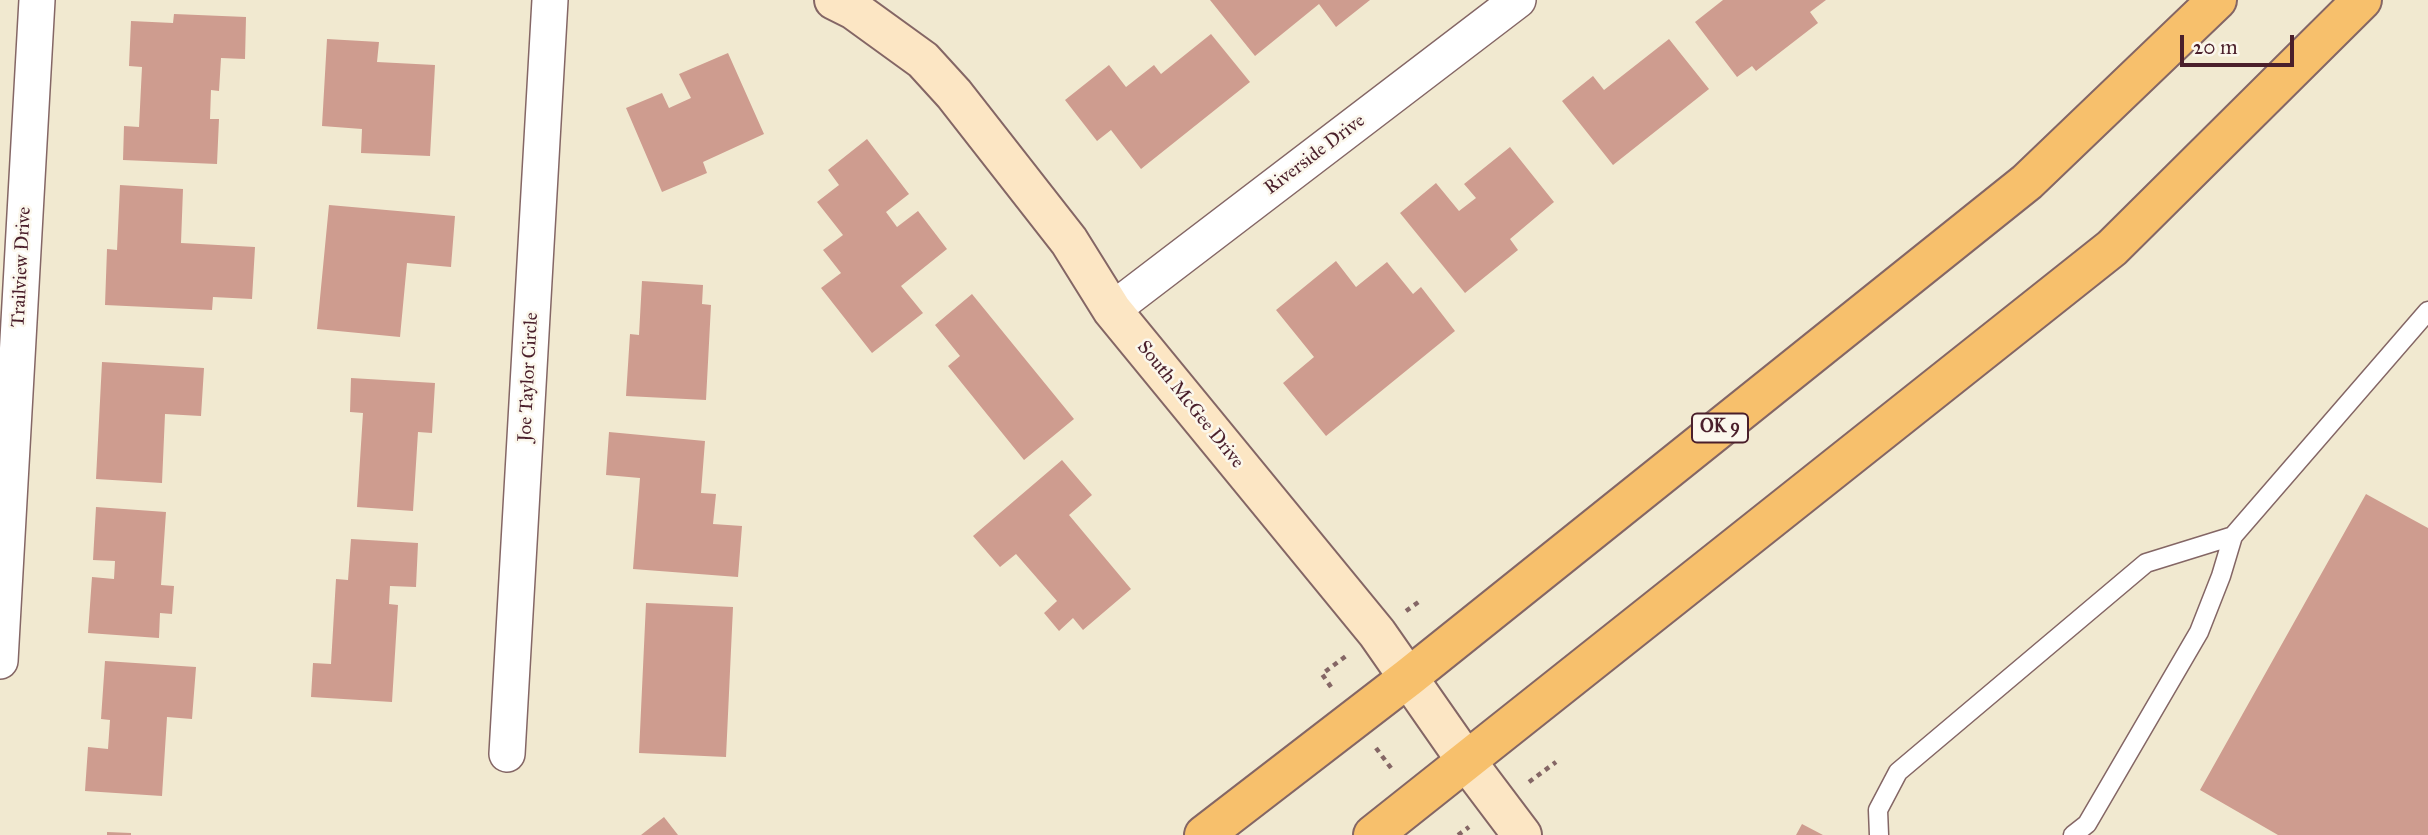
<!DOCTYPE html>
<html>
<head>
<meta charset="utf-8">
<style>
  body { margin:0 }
  #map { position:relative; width:2428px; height:835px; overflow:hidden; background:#f1e9d0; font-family:"IM FELL Great Primer",serif }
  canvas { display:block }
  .scale { position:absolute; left:2180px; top:35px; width:114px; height:32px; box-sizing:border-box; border:4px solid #4a1f2b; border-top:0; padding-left:9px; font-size:21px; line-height:24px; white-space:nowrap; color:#4a1f2b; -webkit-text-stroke:5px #fbf7ec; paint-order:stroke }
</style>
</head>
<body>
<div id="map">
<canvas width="2428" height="835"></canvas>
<div class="scale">20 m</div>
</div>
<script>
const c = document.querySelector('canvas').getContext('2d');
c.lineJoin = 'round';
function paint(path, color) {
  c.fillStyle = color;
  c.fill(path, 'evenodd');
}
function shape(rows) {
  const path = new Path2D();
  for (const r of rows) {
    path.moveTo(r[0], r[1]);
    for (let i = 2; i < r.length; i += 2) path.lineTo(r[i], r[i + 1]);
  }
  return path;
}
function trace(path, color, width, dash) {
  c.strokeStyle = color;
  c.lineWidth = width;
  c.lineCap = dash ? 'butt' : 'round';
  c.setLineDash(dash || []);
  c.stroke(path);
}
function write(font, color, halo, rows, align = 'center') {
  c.font = font + ' "IM FELL Great Primer",serif';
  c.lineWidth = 5;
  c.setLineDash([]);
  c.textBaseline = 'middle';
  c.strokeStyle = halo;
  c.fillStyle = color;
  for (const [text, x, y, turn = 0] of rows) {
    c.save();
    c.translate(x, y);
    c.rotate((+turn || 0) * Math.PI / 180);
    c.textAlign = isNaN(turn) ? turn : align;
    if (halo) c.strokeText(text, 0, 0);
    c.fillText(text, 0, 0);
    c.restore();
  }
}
const building = shape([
  [1210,0,1370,0,1336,27,1319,4,1255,56],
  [1723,0,1826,0,1810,12,1818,23,1756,71,1752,66,1737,77,1695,22],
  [174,14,246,17,245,59,221,58,219,91,211,90,210,119,219,119,217,164,123,160,124,126,139,127,142,67,129,66,131,21,173,23],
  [1211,34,1250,82,1141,169,1111,130,1097,141,1065,100,1109,65,1126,87,1154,65,1161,74],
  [327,39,379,42,377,62,435,65,430,156,361,153,362,129,322,126],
  [1669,39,1709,89,1613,165,1562,101,1593,76,1604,90],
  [728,53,764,134,703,162,707,173,662,192,626,108,662,93,669,108,691,98,679,74],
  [867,139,909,194,886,212,897,227,918,211,947,249,901,286,923,313,872,353,821,288,841,273,823,250,843,235,817,202,839,185,828,170],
  [1510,147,1554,202,1510,239,1518,250,1465,293,1400,213,1436,183,1459,211,1476,198,1464,184],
  [120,185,183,189,181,243,255,247,252,299,213,297,212,310,105,305,107,249,117,250],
  [329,205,455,216,451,267,407,263,400,337,317,329],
  [1336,261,1356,287,1387,262,1413,294,1421,287,1455,331,1326,436,1283,383,1314,357,1276,310],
  [642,281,703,285,702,304,711,305,706,400,626,396,630,334,639,335],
  [972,294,1074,419,1024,460,948,366,960,356,935,325],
  [102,362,204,368,201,416,165,414,162,483,96,479],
  [351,378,435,383,432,433,418,432,413,511,357,507,363,413,350,412],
  [609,432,705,441,701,493,716,494,713,524,742,526,738,577,633,569,640,478,606,475],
  [1062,460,1092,495,1069,515,1131,589,1083,630,1073,618,1059,631,1044,613,1057,601,1016,554,1000,567,973,536],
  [2366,494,2428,528,2428,835,2278,835,2200,790],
  [96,507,166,512,161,585,174,586,172,614,160,613,159,638,88,633,92,577,114,579,115,561,93,560],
  [351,539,418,543,416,587,390,586,389,604,398,605,392,702,311,697,313,663,331,664,336,579,348,580],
  [646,603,733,607,726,757,639,753],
  [105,661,196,667,192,719,167,717,162,796,85,791,88,747,108,749,110,720,101,719],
  [664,817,678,835,641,835],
  [1802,824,1823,835,1796,835],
  [107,832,131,833,131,835,107,835]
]);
const path = shape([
  [1406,611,1420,601],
  [1331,687,1322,674,1346,656],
  [1376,748,1394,772],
  [1529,782,1556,762],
  [1458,835,1469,827]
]);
const lane = shape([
  [1879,835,1878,810,1898,772,2146,563,2233,536,2428,311],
  [2073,835,2087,824,2199,632,2221,576,2233,536]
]);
const street = shape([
  [1112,310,1518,0],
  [0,661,37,0],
  [507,754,550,0]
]);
const secondary = shape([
  [834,0,854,10,923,60,954,94,1069,241,1112,310,1377,633,1467,762,1522,835]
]);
const highway = shape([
  [1204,835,1409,677,2027,182,2217,0],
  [1373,835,2112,248,2362,0]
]);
const shields = [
  [1720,428,56]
];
const shieldNames = [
  ["OK 9",1720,428]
];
const streetNames = [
  ["Riverside Drive",1315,155,-37],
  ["Trailview Drive",22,267,-87],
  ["Joe Taylor Circle",529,377,-87],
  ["South McGee Drive",1190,405,51]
];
paint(building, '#ce9c8f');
trace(lane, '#846665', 21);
trace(street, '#846665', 38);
trace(secondary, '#846665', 42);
trace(highway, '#846665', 42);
trace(path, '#846665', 4.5, [5, 5]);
trace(lane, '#fff', 18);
trace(street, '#fff', 35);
trace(secondary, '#fce6c4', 38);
trace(highway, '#f7c06c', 38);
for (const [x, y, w] of shields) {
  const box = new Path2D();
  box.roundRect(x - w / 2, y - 14.5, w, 29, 5);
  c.fillStyle = '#fbf7ec';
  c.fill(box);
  trace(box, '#4a1f2b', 2);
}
write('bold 18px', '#4a1f2b', null, shieldNames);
write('19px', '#4a1f2b', '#fbf7ec', streetNames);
</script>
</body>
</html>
